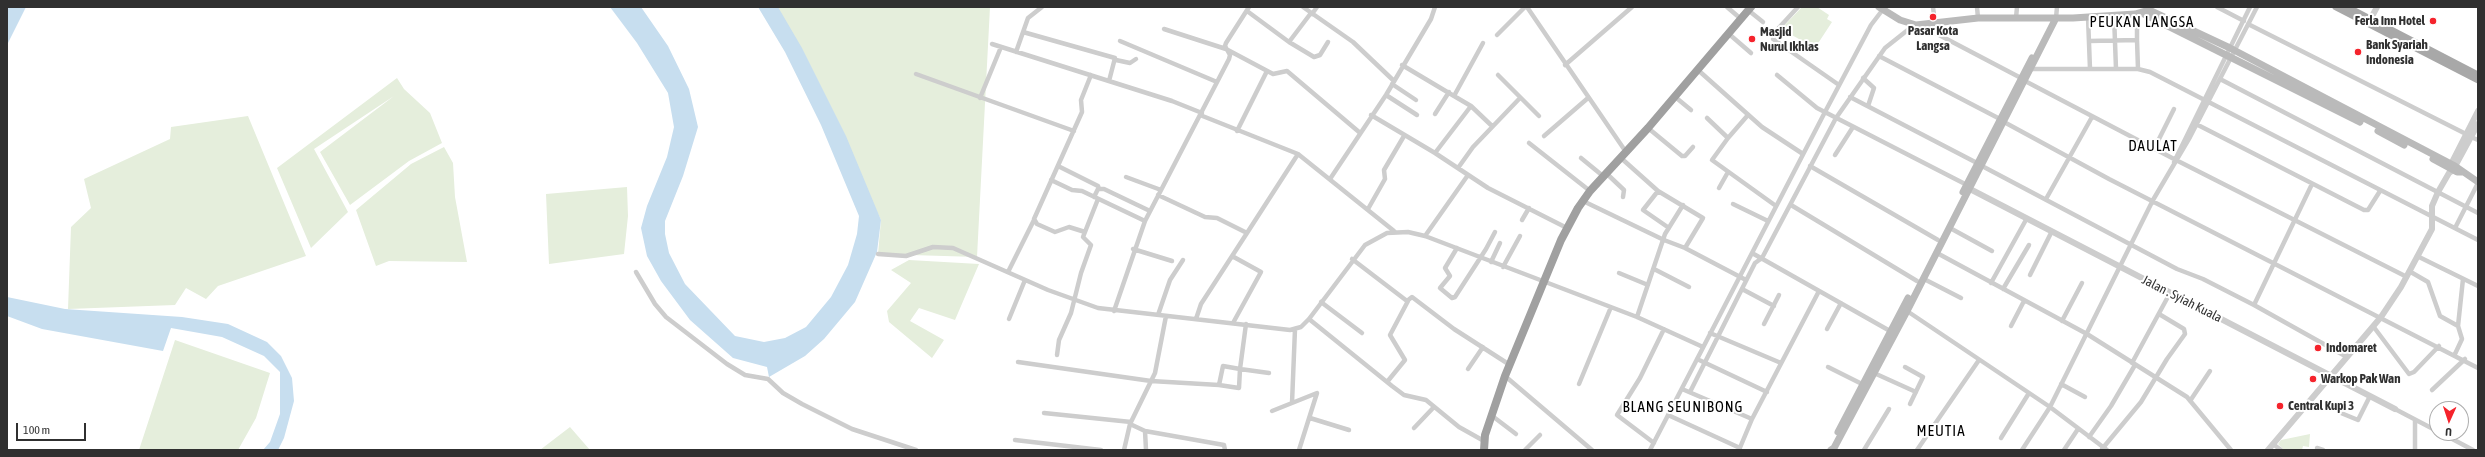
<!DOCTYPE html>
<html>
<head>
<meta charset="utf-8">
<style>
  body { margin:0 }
  #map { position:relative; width:2485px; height:457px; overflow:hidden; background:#fff; font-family:"Asap Condensed",sans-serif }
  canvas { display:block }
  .frame { position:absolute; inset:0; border:8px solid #303030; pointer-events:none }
  .north { position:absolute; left:2429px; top:401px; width:40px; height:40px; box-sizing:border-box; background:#fff; border:1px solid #acacac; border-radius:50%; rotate:183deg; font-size:11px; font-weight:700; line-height:16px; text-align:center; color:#303030 }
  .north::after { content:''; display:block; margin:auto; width:14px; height:18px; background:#f5232c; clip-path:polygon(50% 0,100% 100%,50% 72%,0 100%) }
  .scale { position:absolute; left:16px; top:423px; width:70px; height:18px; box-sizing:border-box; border:2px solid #303030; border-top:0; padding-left:5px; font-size:12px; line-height:14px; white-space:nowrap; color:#303030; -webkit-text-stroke:3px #fff; paint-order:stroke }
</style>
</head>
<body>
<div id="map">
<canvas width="2485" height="457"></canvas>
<div class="frame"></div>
<div class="north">U</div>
<div class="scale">100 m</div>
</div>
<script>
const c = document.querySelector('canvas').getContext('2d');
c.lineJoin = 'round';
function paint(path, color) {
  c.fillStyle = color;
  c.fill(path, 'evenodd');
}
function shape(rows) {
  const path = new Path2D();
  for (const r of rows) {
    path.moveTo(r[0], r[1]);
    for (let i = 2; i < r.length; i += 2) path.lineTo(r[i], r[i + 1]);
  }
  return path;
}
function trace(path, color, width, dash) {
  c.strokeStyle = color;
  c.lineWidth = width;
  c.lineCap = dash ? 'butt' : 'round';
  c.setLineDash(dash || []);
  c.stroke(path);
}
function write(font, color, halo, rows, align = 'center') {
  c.font = font + ' "Asap Condensed",sans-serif';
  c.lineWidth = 4;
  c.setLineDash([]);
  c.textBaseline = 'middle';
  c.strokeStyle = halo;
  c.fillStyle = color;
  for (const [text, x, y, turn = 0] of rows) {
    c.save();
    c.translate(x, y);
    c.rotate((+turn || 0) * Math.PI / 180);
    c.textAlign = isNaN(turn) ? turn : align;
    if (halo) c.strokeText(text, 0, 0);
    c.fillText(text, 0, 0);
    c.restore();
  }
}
const green = shape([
  [777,7,990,7,977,257,878,254,881,220],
  [1802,7,1817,7,1829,15,1827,19,1832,22,1815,48,1781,29],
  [397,78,404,89,430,113,442,143,409,161,350,205,320,152,394,96,314,149,348,212,311,248,277,168],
  [248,116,306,256,218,286,206,299,186,288,175,305,68,309,71,227,91,208,84,179,170,139,171,127],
  [444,147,453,163,455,197,467,262,389,261,376,266,356,210,411,164],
  [627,187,628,216,624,254,549,264,546,194],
  [909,260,979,264,955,320,919,308,910,321,944,340,932,358,889,322,887,311,911,283,891,270],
  [175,340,270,373,256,418,238,450,139,450],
  [570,427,590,450,540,450],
  [2310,434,2309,447,2303,446,2302,450,2284,450,2278,444,2281,440]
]);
const water = shape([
  [7,7,26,7,7,45],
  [610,7,641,7,668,46,689,89,698,127,683,176,665,221,665,234,669,253,685,284,735,336,764,342,785,338,806,327,831,297,848,265,857,234,859,216,821,125,785,52,758,7,778,7,802,48,846,136,881,220,877,252,855,302,824,339,805,356,769,377,767,367,733,358,690,320,661,281,647,256,641,228,647,206,667,157,674,127,668,93,637,43],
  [7,297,65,309,182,317,228,324,267,342,281,356,292,378,294,401,284,438,278,450,263,450,270,442,280,414,280,372,264,356,222,337,171,328,163,351,42,329,7,316]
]);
const minor = shape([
  [1303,7,1353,42,1394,81],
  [1527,7,1626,152],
  [1727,7,1741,19],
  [1798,7,1775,32,1773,39,1839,85],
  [1933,7,1935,23],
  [1977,7,1978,18],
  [2217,7,2244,21],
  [1748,10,1763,22],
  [1247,11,1289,42,1314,57,1320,55,1328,42],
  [2137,13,2137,40],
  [1312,14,1317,7],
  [2114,15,2116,69],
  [2088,17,2090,69],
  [2016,18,2017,7],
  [2056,18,2057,7],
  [2248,24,2466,134],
  [1920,25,2021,78],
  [1164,29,1226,49,1273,74,1287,71,1359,132],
  [1023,32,1115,58,1109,81],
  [1729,34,1751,53],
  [1497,35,1525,7],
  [1120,41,1217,82],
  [2089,41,2137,40,2138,69],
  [1289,42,1311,13],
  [992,44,1172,101,1202,113],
  [1016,52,1028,18,1042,7],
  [1879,56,2000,119],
  [1116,60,1130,63,1136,59],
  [1402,65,1454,96,1483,43],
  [1565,65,1632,7],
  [2031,69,2138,69,2150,72,2478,240],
  [1698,70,1762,127,1803,154],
  [916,74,1074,131],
  [1498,75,1539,116],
  [1777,75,1817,108,1967,185],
  [1863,78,1874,88,1868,106],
  [2220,79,2478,213],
  [2025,81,2174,159,2407,277],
  [1392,84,1416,100],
  [1386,95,1417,115],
  [1454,96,1471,106,1492,126],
  [1674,96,1691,110],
  [1850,97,1977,163],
  [980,98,1001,47],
  [1435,114,1449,92],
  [1200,115,1298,154,1394,231],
  [1371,115,1435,153,1488,188,1567,228],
  [1707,118,1728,138,1712,160,1776,206],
  [2004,122,2109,179,2478,368],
  [2196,124,2364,210,2368,210,2380,191],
  [1648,128,1682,156,1685,156,1693,147],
  [1237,131,1267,71],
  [1544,136,1588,98],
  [2471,137,2478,140],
  [1728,138,1748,115],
  [1529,143,1590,191],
  [2154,149,2174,109],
  [1435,153,1471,106],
  [1835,155,1853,127],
  [1581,158,1603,176],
  [1621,158,1658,191,1703,218,1685,248],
  [2174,162,2250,7],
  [1058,166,1098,186,1099,189],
  [1810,166,1938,240],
  [1982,166,2177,269,2203,279,2254,305,2347,357],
  [1458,168,1473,147,1520,98],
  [1606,173,1624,190,1623,197],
  [1126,177,1161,190],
  [1330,179,1386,95,1431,19,1435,7],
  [1051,180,1072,190,1082,191,1145,221],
  [1719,188,1728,172],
  [1658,191,1643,210,1669,228],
  [1158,195,1205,217,1217,218,1247,233,1201,304,1196,319],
  [1094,197,1098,189,1104,189,1150,211],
  [2046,199,2092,117],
  [1583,201,1664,240,1685,248,1746,280],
  [1733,204,1768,221],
  [1791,205,1917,281],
  [1368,209,1385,179,1384,170,1404,136],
  [1522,220,1529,208],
  [1950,228,1992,251],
  [2455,228,2478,183],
  [1085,232,1069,227,1055,232,1037,224,1034,219,1082,112,1081,100,1091,75],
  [1247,233,1298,154],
  [1425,236,1468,175],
  [1457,248,1445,268,1450,276,1440,288,1452,298,1455,297,1486,249,1495,232],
  [1133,249,1172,261],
  [1752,253,1890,331],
  [1937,253,2087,334,2187,397,2231,450],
  [878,254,906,256,933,247,953,248,1048,290,1098,308,1290,330,1301,327,1309,319,1365,245,1387,233,1408,232,1425,236,1637,317,1703,347],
  [1232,256,1261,272,1233,323],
  [2417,256,2478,286],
  [1352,259,1407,301,1412,297,1454,329,1510,365],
  [1491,262,1500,243],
  [1503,267,1520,236],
  [1654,269,1689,287],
  [2409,271,2428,282,2440,316,2458,326],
  [636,272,655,304,666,317,727,364,745,375,768,379,783,393,802,404,852,429,916,450],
  [1008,272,1034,220],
  [1619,273,1648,285],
  [2030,275,2052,231],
  [1924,279,1961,298],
  [1991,283,2027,218],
  [1742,289,1774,306],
  [2003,289,2029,245],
  [1321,302,1362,333],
  [2254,305,2312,184],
  [1114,311,1145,221,1229,59,1230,55,1225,46,1226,43,1249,7],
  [1907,311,2050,407,2107,450],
  [1158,315,1170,280,1183,260],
  [1637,317,1665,234,1683,205],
  [1009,319,1025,280],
  [1309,319,1392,386,1404,395,1426,400,1459,427,1484,441],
  [2062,321,2082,283],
  [1246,324,1240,369,1239,388,1219,385,1223,366,1240,369,1269,373],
  [1764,324,1779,295],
  [2011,326,2024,301],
  [2373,326,2409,374,2414,372,2439,346],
  [1827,329,1841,303],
  [1710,333,1781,363],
  [2455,354,2462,339,2458,326,2463,279],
  [1057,355,1059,340,1071,313,1081,273,1091,245,1083,237,1098,199],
  [1697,359,1767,392],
  [1018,362,1151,381,1219,385],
  [2132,363,2170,293],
  [1828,367,1862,384],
  [1905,367,1923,377,1910,404],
  [1468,369,1483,347],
  [1874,373,1916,392],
  [1505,376,1592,450],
  [1387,382,1405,360,1390,335,1408,301],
  [1579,384,1611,307],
  [2061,384,2085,397],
  [1682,389,1752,419],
  [2432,390,2465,359],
  [1690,392,1755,263,1762,258,1836,118,1885,48,1914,25],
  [2190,401,2210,371],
  [1292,403,1295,329],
  [2395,409,2437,431],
  [1272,411,1317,393,1299,450],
  [1044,413,1131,422],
  [2341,413,2358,420,2370,396],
  [1491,415,1516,434],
  [1668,415,1740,448],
  [1310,418,1349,430],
  [1130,424,1145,431,1224,445,1225,450],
  [1414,428,1434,407],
  [1145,431,1146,450],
  [2441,433,2473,450],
  [2089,437,2111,406,2135,365],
  [2001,438,2029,393],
  [1015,440,1101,450],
  [1654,443,1617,415,1640,378,1664,329],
  [2273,444,2281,450],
  [2317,448,2323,450],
  [2102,449,2141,402,2167,359,2185,334,2184,329,2159,314],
  [1124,450,1130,424,1155,373,1166,316],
  [1525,450,1540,435],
  [1650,450,1825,112,1871,25,1884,8],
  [1739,450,1752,419,1819,291],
  [1864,450,1889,409],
  [1917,450,1979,360],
  [2022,450,2050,407,2153,200,2190,137,2257,7],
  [2064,450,2078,429],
  [2415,450,2415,420]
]);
const tertiary = shape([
  [2369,22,2377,7],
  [2449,168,2478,111],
  [1970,189,2395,409],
  [2268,450,2381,317,2401,287,2432,229,2432,206,2438,192,2449,173,2453,170,2478,124]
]);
const secondary = shape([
  [1879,7,1900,20,1916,25,1978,18,2073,18,2135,14,2149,10,2230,48,2455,166,2478,182],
  [2144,14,2360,122],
  [2378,131,2404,145],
  [2433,159,2457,172,2462,172],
  [1963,192,2032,58],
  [1838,432,1908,298],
  [1831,450,1834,448,1907,311,2056,18]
]);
const primary = shape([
  [2336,7,2478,80],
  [2347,7,2478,75]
]);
const trunk = shape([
  [1484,450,1485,435,1505,376,1561,240,1578,208,1590,191,1648,128,1751,7]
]);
const markers = [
  [1933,17,4,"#f5232c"],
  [2433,21,4,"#f5232c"],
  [1752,39,4,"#f5232c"],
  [2358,52,4,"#f5232c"],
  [2318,348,4,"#f5232c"],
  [2313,379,4,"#f5232c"],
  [2280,406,4,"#f5232c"]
];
const poiNames = [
  ["Ferla Inn Hotel",2425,21,"right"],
  ["Pasar Kota",1933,31,"center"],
  ["Langsa",1933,46,"center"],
  ["Masjid",1760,32],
  ["Nurul Ikhlas",1760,47],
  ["Bank Syariah",2366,45],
  ["Indonesia",2366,60],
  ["Indomaret",2326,348],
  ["Warkop Pak Wan",2321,379],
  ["Central Kupi 3",2288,406]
];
const streetNames = [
  ["Jalan . Syiah Kuala",2182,299,27]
];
const quarterNames = [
  ["PEUKAN LANGSA",2142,22],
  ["DAULAT",2153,146],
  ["BLANG SEUNIBONG",1683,407],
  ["MEUTIA",1941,431]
];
paint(green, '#e5eedc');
paint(water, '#c7deef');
trace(minor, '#cdcdcd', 4.5);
trace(tertiary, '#cdcdcd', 6);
trace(secondary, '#bababa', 7);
trace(primary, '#a8a8a8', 7);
trace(trunk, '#a0a0a0', 8);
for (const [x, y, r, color] of markers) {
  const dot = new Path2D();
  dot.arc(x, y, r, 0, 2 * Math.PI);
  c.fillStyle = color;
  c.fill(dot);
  trace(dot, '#fff', 1.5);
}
write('bold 13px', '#303030', '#fff', poiNames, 'left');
write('13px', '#303030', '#fff', streetNames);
c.letterSpacing = '1px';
write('15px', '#000', '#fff', quarterNames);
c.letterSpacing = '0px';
</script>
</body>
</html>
